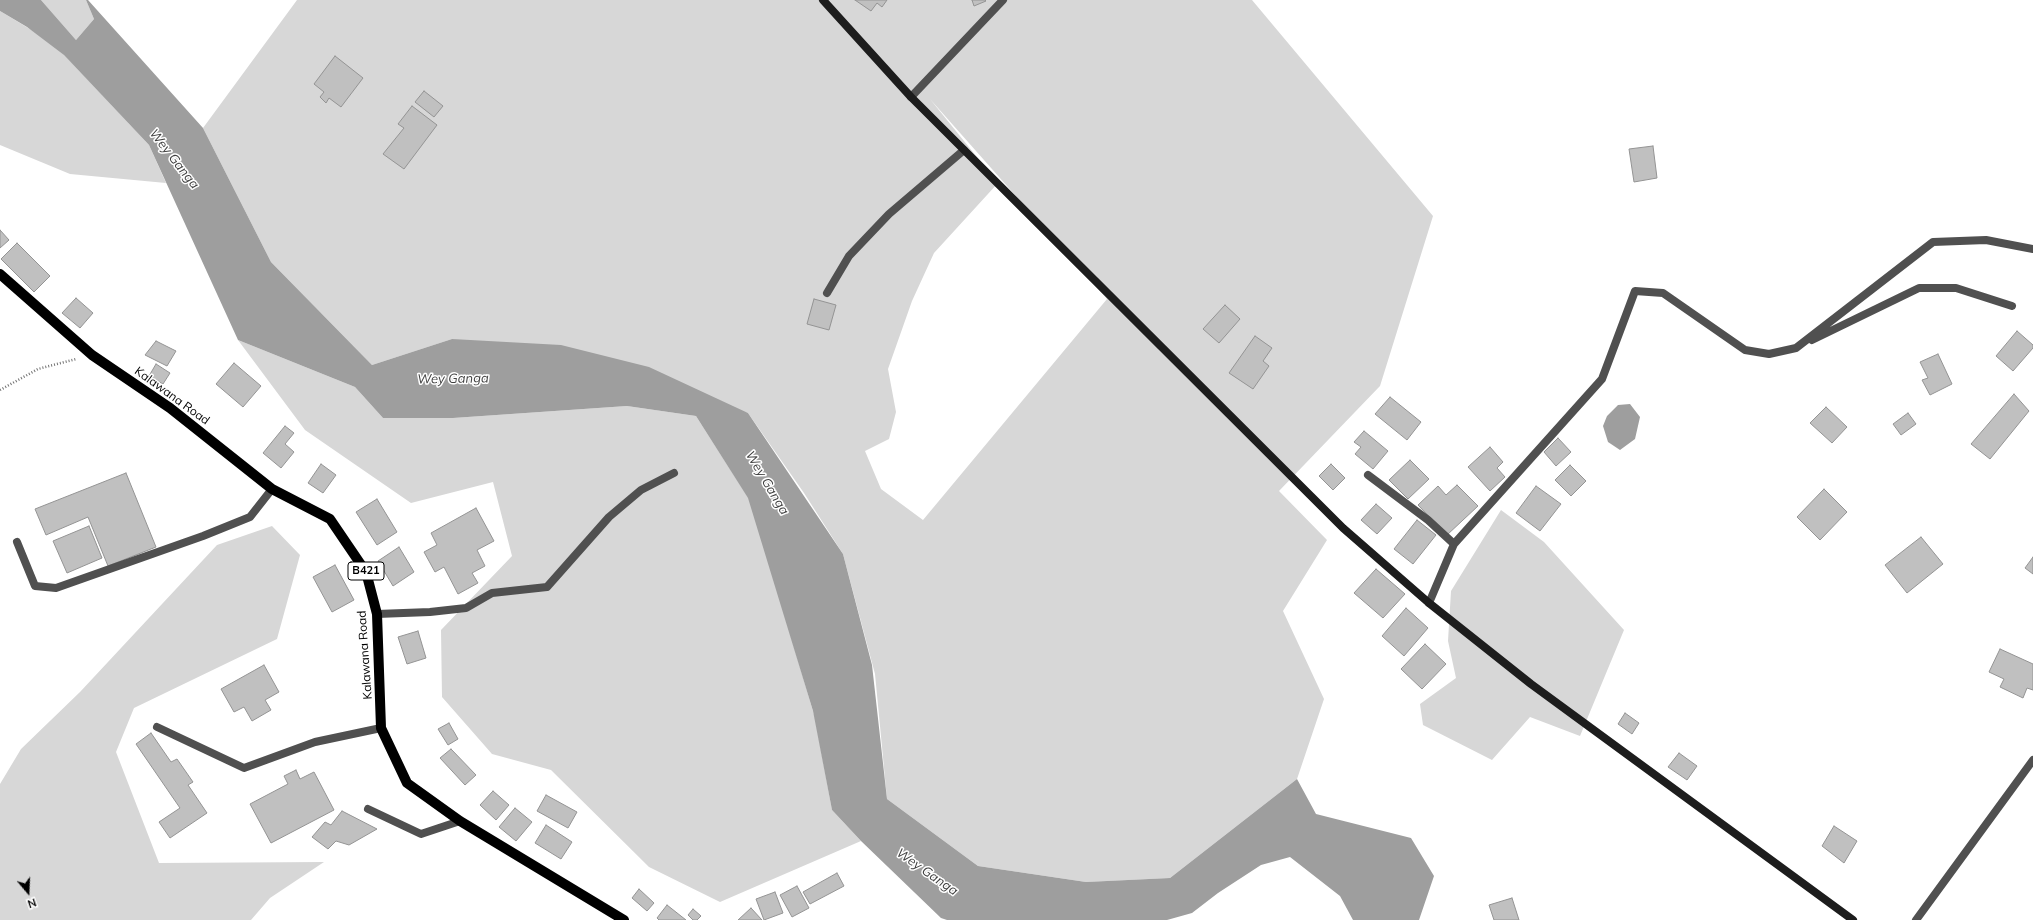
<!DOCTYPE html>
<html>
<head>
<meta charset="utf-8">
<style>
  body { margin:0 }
  #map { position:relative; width:2033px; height:920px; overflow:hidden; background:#fff; font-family:Mulish,sans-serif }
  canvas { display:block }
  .north { position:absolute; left:8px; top:872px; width:40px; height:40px; -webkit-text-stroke:3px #fff; paint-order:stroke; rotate:161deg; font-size:11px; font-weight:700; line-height:16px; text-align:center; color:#000 }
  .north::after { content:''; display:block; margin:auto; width:14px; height:18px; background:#000; clip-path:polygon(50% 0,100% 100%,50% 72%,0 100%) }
</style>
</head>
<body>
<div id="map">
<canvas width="2033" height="920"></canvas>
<div class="north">N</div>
</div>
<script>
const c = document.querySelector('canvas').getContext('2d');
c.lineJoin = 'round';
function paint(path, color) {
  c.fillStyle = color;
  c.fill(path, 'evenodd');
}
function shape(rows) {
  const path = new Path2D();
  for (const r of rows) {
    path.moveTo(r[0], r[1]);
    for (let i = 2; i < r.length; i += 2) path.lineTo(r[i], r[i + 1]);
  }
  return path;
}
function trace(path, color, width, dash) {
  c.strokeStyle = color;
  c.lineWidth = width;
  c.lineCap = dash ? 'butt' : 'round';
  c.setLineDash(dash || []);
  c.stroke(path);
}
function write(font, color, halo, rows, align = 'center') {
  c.font = font + ' Mulish,sans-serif';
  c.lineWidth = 3;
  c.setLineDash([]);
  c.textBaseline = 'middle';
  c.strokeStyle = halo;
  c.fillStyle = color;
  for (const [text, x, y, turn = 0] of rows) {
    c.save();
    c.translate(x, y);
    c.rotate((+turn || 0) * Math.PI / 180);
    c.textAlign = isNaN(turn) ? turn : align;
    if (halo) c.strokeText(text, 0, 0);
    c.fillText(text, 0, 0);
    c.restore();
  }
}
const green = shape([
  [41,0,86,0,94,19,76,40],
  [297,0,1252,0,1433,216,1380,386,1279,491,1327,540,1283,611,1324,699,1297,779,1170,878,1086,882,978,866,887,799,875,674,843,554,804,493,748,413,452,339,372,365,271,262,203,128],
  [930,99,1107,299,923,520,881,489,865,451,889,439,896,412,888,369,912,301,934,253,998,183],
  [0,11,53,43,149,145,166,183,70,174,0,145],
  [238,340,355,387,383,418,453,418,627,406,696,416,751,502,815,718,832,810,861,841,720,902,649,867,551,770,492,754,442,697,441,630,512,556,493,482,411,503,305,430],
  [1501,510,1544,542,1624,630,1580,736,1530,717,1492,760,1423,725,1420,704,1456,678,1448,641,1451,591],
  [272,526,300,555,277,639,134,708,116,752,159,863,324,862,270,898,251,920,0,920,0,784,21,749,80,692,217,545]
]);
const water = shape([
  [0,0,41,0,76,40,94,19,86,0,88,0,203,128,271,262,372,365,452,339,561,345,649,367,748,413,843,554,872,665,887,799,978,866,1086,882,1170,878,1297,779,1316,814,1411,838,1434,876,1419,920,1353,920,1340,896,1290,857,1261,865,1218,893,1192,913,1167,920,947,920,941,918,861,841,832,810,813,711,748,498,696,416,627,406,453,418,383,418,355,387,238,340,149,145,64,55,27,27,0,11],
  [1630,404,1640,417,1635,439,1620,450,1608,442,1603,426,1607,416,1618,405]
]);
const building = shape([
  [855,0,887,0,882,7,877,3,871,11,855,0],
  [972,0,985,0,986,1,974,6,972,0],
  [335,56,363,78,341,107,329,98,326,103,320,97,324,92,314,84,335,56],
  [424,91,443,106,434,117,415,102,424,91],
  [412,106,437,125,404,169,383,154,404,128,398,124,412,106],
  [1653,146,1657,178,1634,182,1629,149,1653,146],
  [0,230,9,240,0,248,0,230],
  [17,243,50,276,34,292,1,259,17,243],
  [76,298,93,313,80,328,62,313,76,298],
  [814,299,836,305,829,330,807,324,814,299],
  [1225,305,1240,319,1219,343,1203,329,1225,305],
  [2017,331,2033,345,2033,348,2013,371,1996,356,2017,331],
  [1255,336,1272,348,1263,361,1269,366,1253,389,1229,373,1255,336],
  [156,341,176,351,167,366,145,355,156,341],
  [1938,354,1952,384,1930,395,1922,380,1928,378,1920,362,1938,354],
  [234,363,261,386,243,407,216,384,234,363],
  [156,364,170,373,163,384,149,376,156,364],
  [2014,394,2029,411,1990,459,1971,444,2014,394],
  [1390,397,1421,422,1407,440,1375,414,1390,397],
  [1826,407,1847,427,1832,443,1810,423,1826,407],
  [1908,413,1916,424,1901,435,1893,424,1908,413],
  [285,426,294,433,285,444,294,452,281,468,263,453,285,426],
  [1364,431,1388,451,1373,469,1355,454,1361,447,1354,442,1364,431],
  [1558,438,1571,452,1556,466,1544,452,1558,438],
  [1490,447,1503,462,1497,468,1505,477,1490,491,1468,467,1490,447],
  [1410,460,1429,479,1408,499,1389,480,1410,460],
  [321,464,336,475,323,493,308,483,321,464],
  [1331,464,1345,478,1333,490,1319,476,1331,464],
  [1570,465,1586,481,1571,496,1555,480,1570,465],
  [126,473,156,547,108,566,88,517,46,535,35,509,126,473],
  [1457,485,1478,506,1447,535,1418,505,1438,486,1446,495,1457,485],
  [1536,486,1561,504,1540,531,1516,513,1536,486],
  [1824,489,1847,512,1820,540,1797,517,1824,489],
  [377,499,397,532,377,545,356,512,377,499],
  [1376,504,1392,518,1377,534,1361,520,1376,504],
  [476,508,494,541,477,550,485,566,472,573,478,583,458,594,444,567,435,572,424,552,437,545,431,533,476,508],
  [1417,520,1436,535,1413,564,1394,549,1417,520],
  [89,526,102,558,67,573,53,541,89,526],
  [1921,537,1943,564,1907,593,1885,565,1921,537],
  [399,547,414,572,393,586,378,561,399,547],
  [2033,557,2033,574,2025,568,2033,557],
  [335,565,354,600,332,612,313,577,335,565],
  [1376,569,1405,594,1383,618,1354,593,1376,569],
  [1406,608,1428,628,1404,656,1382,636,1406,608],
  [418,631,426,658,407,664,398,637,418,631],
  [1425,644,1446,664,1422,689,1401,669,1425,644],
  [2000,649,2033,664,2033,690,2027,688,2023,698,2000,687,2004,679,1989,672,2000,649],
  [264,665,279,692,265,700,271,710,252,721,244,707,234,712,221,689,264,665],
  [1625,713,1639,723,1632,734,1618,724,1625,713],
  [449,723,458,739,448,745,438,729,449,723],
  [151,733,171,762,177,759,193,782,188,785,207,813,170,838,159,822,180,808,136,744,151,733],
  [451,749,476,775,465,785,440,758,451,749],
  [1679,753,1697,766,1687,780,1668,767,1679,753],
  [296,770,300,779,314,772,334,810,271,843,250,804,288,784,284,776,296,770],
  [493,791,509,805,496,820,480,805,493,791],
  [546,795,577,812,568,828,537,811,546,795],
  [515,808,532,822,516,841,499,827,515,808],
  [342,811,377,829,349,845,336,841,328,849,312,837,325,822,331,825,342,811],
  [546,825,572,842,561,859,535,843,546,825],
  [1834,826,1857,841,1844,863,1822,846,1834,826],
  [837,873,844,886,810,904,803,892,837,873],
  [797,886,809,908,792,917,780,895,797,886],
  [639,889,654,903,647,911,632,898,639,889],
  [775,892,783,913,764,920,756,899,775,892],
  [1512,898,1519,920,1494,920,1489,905,1512,898],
  [667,905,686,920,659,920,657,918,667,905],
  [751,908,762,920,738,920,751,908],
  [693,909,701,916,697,920,693,920,688,915,693,909]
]);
const path = shape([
  [0,390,38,369,76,359]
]);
const lane = shape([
  [17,542,35,586,56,588,203,536,250,517,272,489],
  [377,614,430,612,466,608,492,593,547,587,609,517,641,490,674,473],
  [157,727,244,768,315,742,381,728],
  [368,809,421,834,460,821]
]);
const street = shape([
  [911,97,1003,0],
  [827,293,849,256,889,214,964,150],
  [1812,340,1919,288,1956,288,2012,306],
  [1368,475,1428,520,1454,544],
  [1429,603,1454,544,1602,379,1635,291,1663,293,1745,350,1769,354,1796,348,1933,242,1986,240,2033,249],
  [1916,920,2033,760]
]);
const secondary = shape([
  [823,0,911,97,1343,528,1429,603,1531,684,1853,920]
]);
const primary = shape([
  [0,274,92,355,170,408,272,489,330,519,366,572,377,614,381,728,407,783,460,821,624,920]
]);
const shields = [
  [366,571,36]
];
const shieldNames = [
  ["B421",366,571]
];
const streetNames = [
  ["Kalawana Road",172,396,36],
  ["Kalawana Road",365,655,-94]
];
const waterNames = [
  ["Wey Ganga",174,159,52],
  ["Wey Ganga",453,379,-1],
  ["Wey Ganga",767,483,59],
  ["Wey Ganga",927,872,35]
];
paint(green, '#d7d7d7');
paint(water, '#9e9e9e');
paint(building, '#c0c0c0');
trace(building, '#949494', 1);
trace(path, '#727272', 2.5, [1, 2]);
trace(lane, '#505050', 8);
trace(street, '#505050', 8);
trace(secondary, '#1d1d1d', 8);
trace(primary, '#000', 10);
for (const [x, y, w] of shields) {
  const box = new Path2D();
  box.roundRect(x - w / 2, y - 9, w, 18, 3);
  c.fillStyle = '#fff';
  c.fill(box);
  trace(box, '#000', 1);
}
write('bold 11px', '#000', null, shieldNames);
write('12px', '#000', '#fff', streetNames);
write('italic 13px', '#3f3f3f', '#fff', waterNames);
</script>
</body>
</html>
